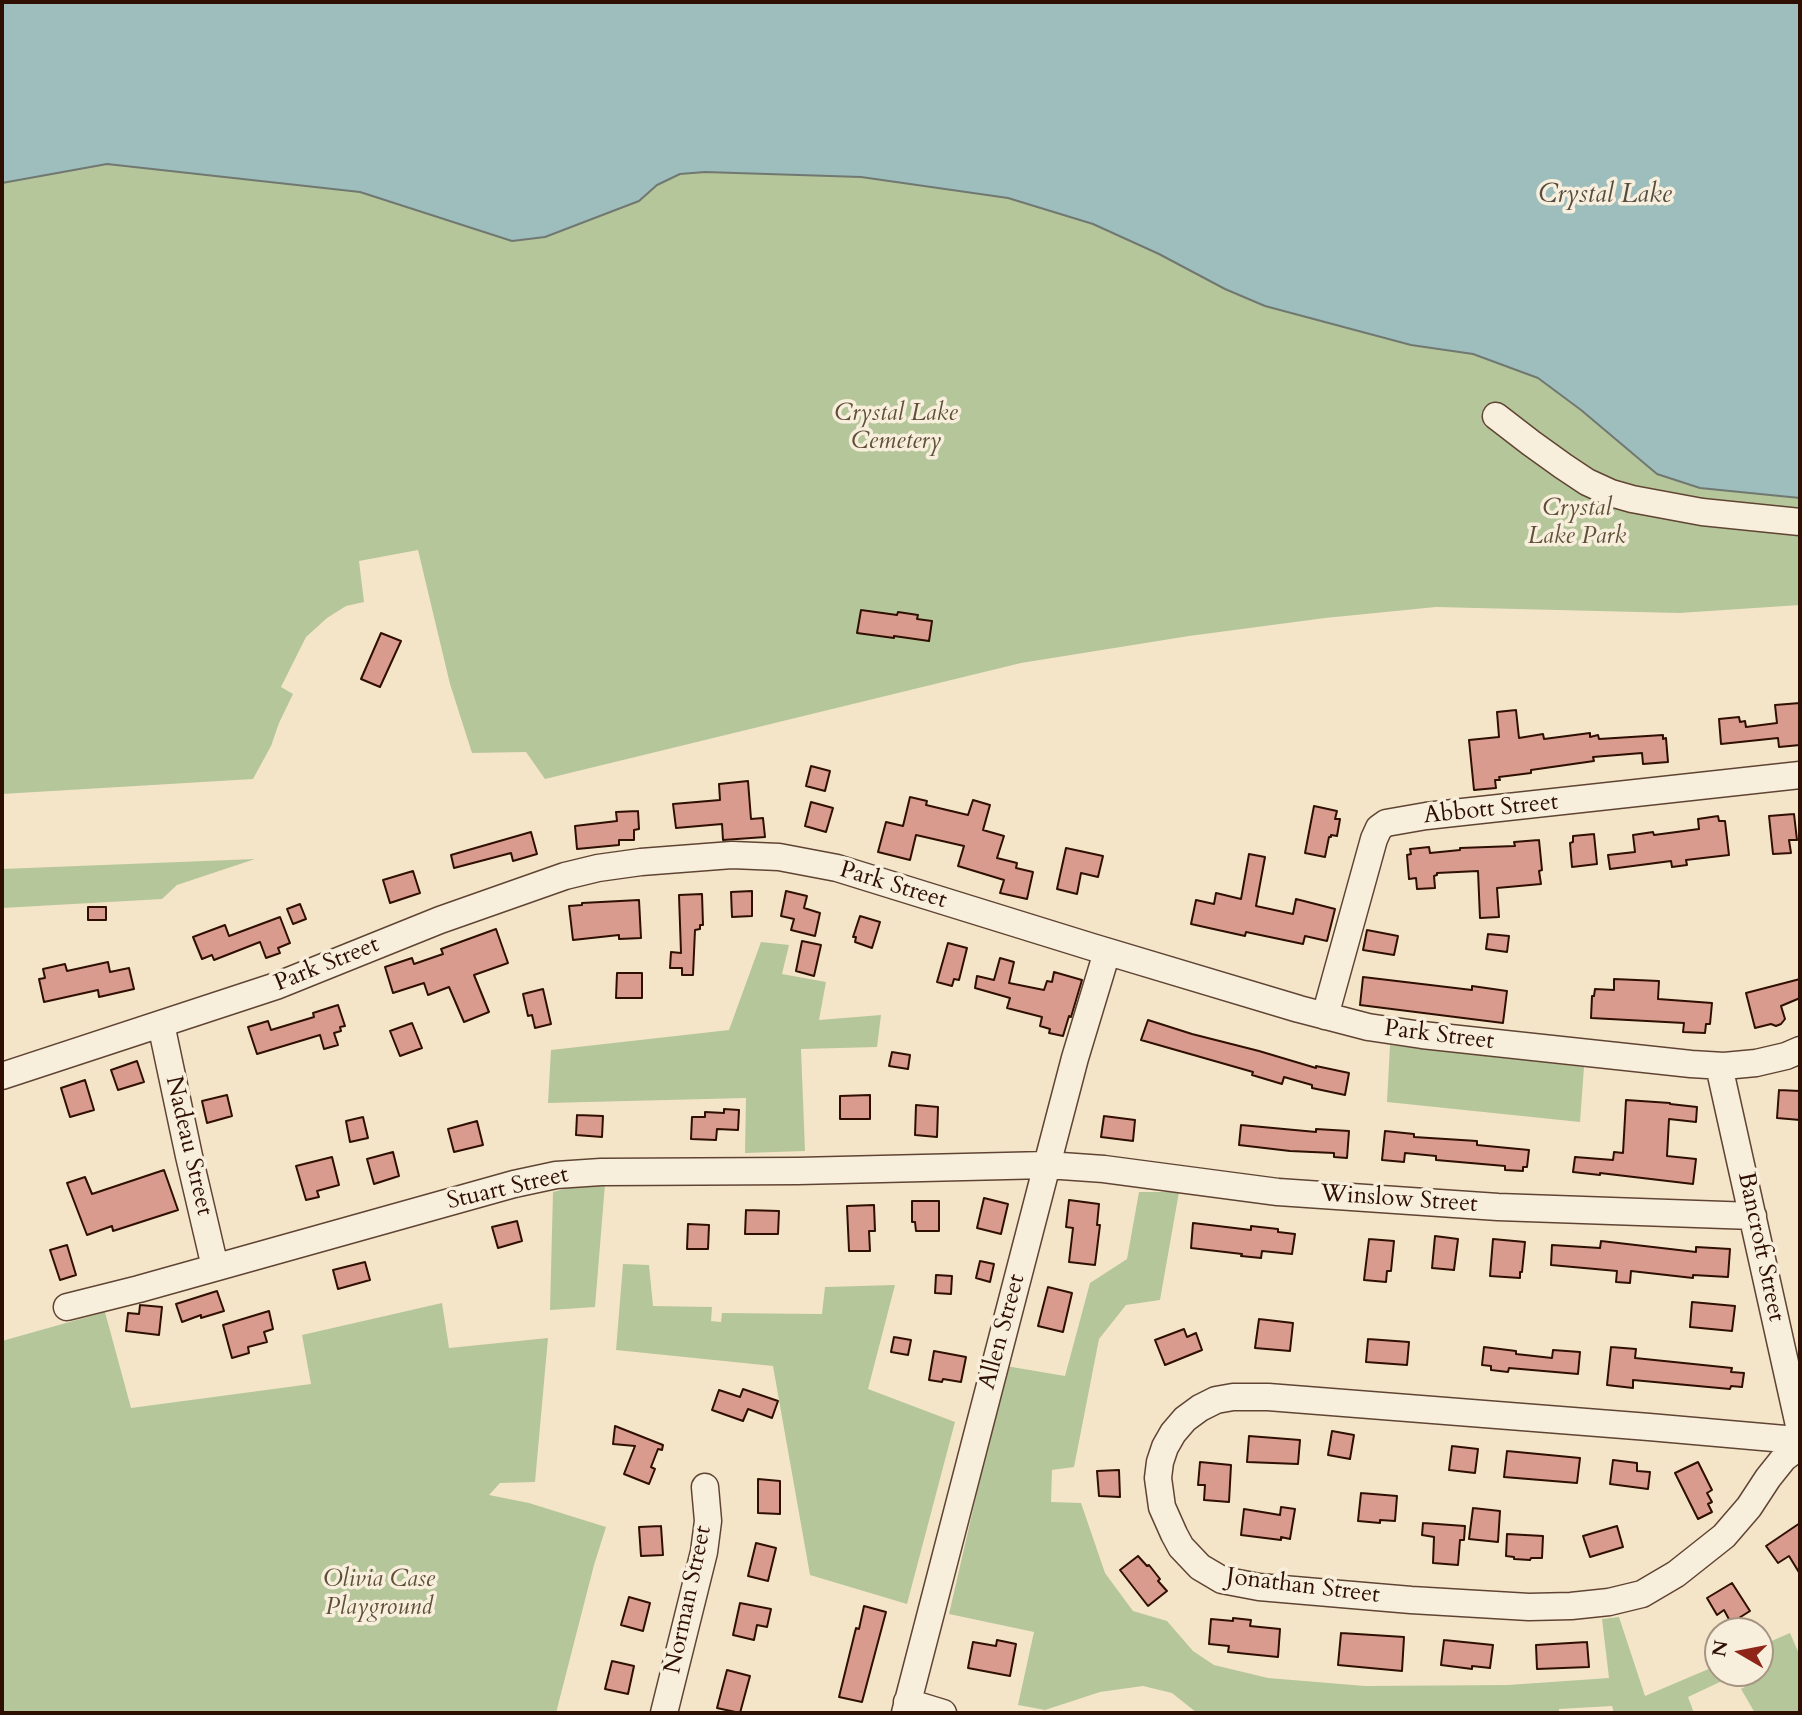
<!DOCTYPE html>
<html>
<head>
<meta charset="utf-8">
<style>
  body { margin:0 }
  #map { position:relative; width:1802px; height:1715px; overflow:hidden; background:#f4e5c9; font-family:Cardo,serif }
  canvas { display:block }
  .frame { position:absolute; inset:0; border:4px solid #2e0f01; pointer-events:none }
  .north { position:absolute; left:1704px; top:1617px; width:70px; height:70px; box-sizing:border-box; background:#f8eedc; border:2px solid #a79584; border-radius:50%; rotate:280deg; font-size:19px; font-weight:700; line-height:28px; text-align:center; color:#2e0f01 }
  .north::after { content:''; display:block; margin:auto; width:24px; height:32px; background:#8f2418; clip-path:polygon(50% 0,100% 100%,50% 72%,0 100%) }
</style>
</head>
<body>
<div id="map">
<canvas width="1802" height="1715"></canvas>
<div class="frame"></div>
<div class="north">N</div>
</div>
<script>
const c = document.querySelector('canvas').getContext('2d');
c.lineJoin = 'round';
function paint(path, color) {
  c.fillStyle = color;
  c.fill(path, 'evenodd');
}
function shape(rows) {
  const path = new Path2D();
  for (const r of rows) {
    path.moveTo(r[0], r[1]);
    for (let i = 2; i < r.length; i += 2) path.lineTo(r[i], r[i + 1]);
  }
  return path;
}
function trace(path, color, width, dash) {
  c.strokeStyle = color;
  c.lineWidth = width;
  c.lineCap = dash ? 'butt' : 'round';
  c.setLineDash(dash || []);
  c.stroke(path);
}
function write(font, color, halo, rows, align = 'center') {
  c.font = font + ' Cardo,serif';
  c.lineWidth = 7;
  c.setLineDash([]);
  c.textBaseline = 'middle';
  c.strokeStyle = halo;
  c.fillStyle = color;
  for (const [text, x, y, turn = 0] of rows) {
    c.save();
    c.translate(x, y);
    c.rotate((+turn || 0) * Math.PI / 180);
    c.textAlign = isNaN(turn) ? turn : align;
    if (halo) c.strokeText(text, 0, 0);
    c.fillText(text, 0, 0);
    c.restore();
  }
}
const green = shape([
  [107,164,360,192,512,241,545,237,639,201,657,185,680,174,705,172,861,177,1008,198,1093,224,1159,254,1225,289,1265,306,1411,345,1473,354,1538,378,1580,410,1657,474,1800,498,1800,605,1679,613,1436,607,1325,618,1189,636,1021,663,545,779,526,752,472,753,450,684,418,550,359,561,364,602,346,606,327,618,306,637,281,687,293,694,279,723,271,746,253,779,2,794,2,183],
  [255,859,177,885,162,899,2,908,2,869],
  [761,942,789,945,782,974,826,982,819,1020,881,1015,877,1047,801,1049,805,1151,745,1153,746,1098,548,1103,551,1050,729,1030],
  [1390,1045,1584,1067,1580,1122,1387,1102],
  [605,1184,595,1307,550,1310,553,1192,576,1186],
  [1139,1192,1179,1192,1160,1300,1126,1305,1099,1339,1074,1467,1052,1470,1051,1502,1081,1503,1105,1573,1133,1611,1167,1621,1193,1651,1214,1665,1268,1678,1365,1686,1508,1685,1609,1678,1602,1619,1619,1617,1645,1696,1718,1665,1718,1673,1739,1673,1688,1697,1694,1713,1614,1713,1612,1706,1559,1709,1559,1713,1197,1713,1172,1693,1143,1686,1100,1692,1045,1710,1018,1705,1034,1632,949,1614,1006,1366,1065,1376,1090,1283,1127,1259],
  [623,1264,649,1265,653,1306,712,1307,711,1321,721,1322,722,1313,822,1314,825,1287,895,1285,868,1389,955,1422,907,1604,810,1575,773,1366,616,1350],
  [442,1303,449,1348,548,1338,535,1482,500,1483,489,1495,529,1503,606,1527,594,1565,556,1713,2,1713,2,1341,105,1312,131,1408,311,1384,302,1335],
  [1790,1633,1800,1656,1800,1713,1755,1713,1741,1689,1762,1677,1759,1673,1760,1646]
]);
const water = shape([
  [2,2,1800,2,1800,498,1700,488,1657,474,1581,410,1538,378,1473,354,1411,345,1265,306,1225,289,1159,254,1093,224,1008,198,861,177,705,172,680,174,657,185,639,201,545,237,512,241,360,192,107,164,2,183,2,2]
]);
const building = shape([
  [861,610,897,615,898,612,918,615,917,619,932,621,929,641,894,636,894,638,857,633,861,610],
  [381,633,401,641,380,687,361,679,381,633],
  [1800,703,1800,745,1779,747,1778,738,1721,744,1719,719,1739,717,1740,722,1745,721,1746,727,1777,723,1775,705,1800,703],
  [1516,710,1519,738,1543,734,1544,739,1590,733,1590,737,1598,735,1599,739,1663,735,1663,739,1666,738,1668,762,1643,764,1642,753,1593,757,1594,761,1531,770,1531,773,1499,777,1500,780,1495,780,1496,788,1474,790,1469,740,1499,737,1497,712,1516,710],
  [811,766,830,771,825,791,806,786,811,766],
  [748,781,751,819,763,818,765,837,723,840,722,824,676,828,673,804,720,800,719,784,748,781],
  [910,797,927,801,926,805,968,815,973,800,990,805,983,830,1004,836,997,858,1017,863,1016,868,1033,872,1027,899,1000,893,1004,880,958,866,964,846,916,835,910,860,878,852,886,822,903,826,910,797],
  [811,802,833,808,826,832,805,826,811,802],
  [1314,806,1337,811,1335,819,1340,819,1337,836,1331,835,1331,837,1329,837,1325,857,1305,853,1314,806],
  [638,811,639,829,634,830,634,840,619,840,619,845,577,849,575,826,617,821,616,812,638,811],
  [1794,814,1797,840,1789,840,1791,853,1773,854,1769,816,1794,814],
  [1718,816,1719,821,1725,821,1729,855,1686,860,1687,865,1672,867,1671,861,1610,869,1608,855,1635,852,1633,835,1653,832,1654,835,1699,829,1698,819,1718,816],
  [531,832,537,854,513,861,511,853,454,868,451,855,531,832],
  [1594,834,1597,864,1572,867,1570,843,1573,842,1573,836,1594,834],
  [1539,840,1542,870,1539,871,1541,884,1497,888,1499,917,1480,918,1478,871,1437,873,1437,875,1434,876,1435,888,1417,889,1416,878,1409,879,1407,855,1411,854,1410,849,1429,847,1430,853,1460,850,1460,848,1515,846,1514,842,1539,840],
  [1066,848,1103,856,1098,877,1081,873,1077,894,1057,889,1066,848],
  [1249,854,1265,857,1256,906,1293,914,1296,899,1335,909,1327,941,1305,936,1303,944,1246,932,1245,936,1191,924,1196,900,1214,904,1216,893,1241,899,1249,854],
  [413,871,420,893,390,903,383,880,413,871],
  [752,891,752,916,732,917,731,892,752,891],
  [786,891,807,896,804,908,820,913,815,936,791,930,794,919,781,916,786,891],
  [702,894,703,925,700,925,700,929,695,930,693,975,682,975,682,968,670,968,671,952,681,953,679,895,702,894],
  [639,900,641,938,619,939,619,935,573,940,569,906,582,905,582,903,639,900],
  [300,904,306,919,293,924,287,909,300,904],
  [88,907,106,907,106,920,88,920,88,907],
  [860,916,880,922,872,948,855,942,856,937,853,937,860,916],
  [280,917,290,943,278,948,280,953,266,958,260,942,214,960,212,955,202,959,193,937,225,925,229,936,280,917],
  [496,929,508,963,474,975,489,1012,464,1022,449,987,428,995,424,983,393,993,385,967,412,958,414,964,443,954,441,949,496,929],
  [1367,930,1398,936,1394,955,1363,950,1367,930],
  [1488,934,1509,936,1507,952,1486,949,1488,934],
  [802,941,821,945,814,976,796,971,802,941],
  [948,943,967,948,959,980,954,979,952,986,937,982,948,943],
  [1000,958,1014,962,1009,983,1044,990,1047,981,1052,982,1054,972,1082,980,1071,1017,1069,1016,1063,1036,1049,1033,1050,1029,1040,1026,1042,1017,1007,1008,1010,998,975,988,977,976,994,980,1000,958],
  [108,962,110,972,129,968,134,989,99,997,98,990,44,1002,39,979,45,978,43,969,65,964,67,971,108,962],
  [617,973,642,973,642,998,616,998,617,973],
  [1363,977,1472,990,1472,986,1507,991,1503,1023,1360,1005,1363,977],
  [1614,979,1659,981,1658,999,1712,1003,1710,1024,1706,1024,1705,1033,1683,1032,1684,1023,1591,1018,1592,996,1594,996,1595,989,1614,990,1614,979],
  [1800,979,1800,998,1781,1006,1785,1019,1781,1024,1776,1026,1771,1024,1755,1028,1746,993,1800,979],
  [543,989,551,1024,535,1028,532,1015,528,1016,523,994,543,989],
  [338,1005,345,1026,340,1027,341,1031,334,1033,338,1045,324,1049,320,1035,257,1054,248,1027,268,1021,271,1030,314,1017,313,1013,338,1005],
  [1148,1020,1192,1034,1259,1051,1316,1068,1316,1066,1349,1073,1345,1095,1312,1088,1312,1085,1284,1077,1282,1084,1252,1075,1253,1072,1141,1040,1148,1020],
  [412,1023,422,1048,400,1056,390,1031,412,1023],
  [892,1052,910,1055,908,1069,889,1066,892,1052],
  [137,1061,144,1082,118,1090,111,1070,137,1061],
  [85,1080,94,1110,70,1117,61,1088,85,1080],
  [1779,1090,1800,1091,1800,1120,1777,1118,1779,1090],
  [227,1095,232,1116,207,1123,202,1101,227,1095],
  [870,1095,870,1119,840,1119,840,1096,870,1095],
  [1626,1100,1670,1103,1670,1104,1697,1107,1696,1122,1669,1119,1667,1156,1696,1159,1693,1184,1600,1173,1600,1175,1573,1172,1575,1157,1613,1160,1614,1152,1623,1153,1626,1100],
  [916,1105,938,1107,937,1137,915,1135,916,1105],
  [724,1109,739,1110,738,1130,717,1129,716,1140,691,1139,692,1117,705,1117,705,1112,724,1113,724,1109],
  [577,1115,603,1116,602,1137,576,1135,577,1115],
  [1104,1116,1135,1120,1133,1141,1101,1137,1104,1116],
  [363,1117,368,1138,350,1142,346,1121,363,1117],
  [477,1121,483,1145,454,1152,448,1129,477,1121],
  [1241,1125,1316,1132,1316,1129,1349,1131,1347,1158,1334,1157,1334,1153,1290,1151,1239,1145,1241,1125],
  [1385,1131,1414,1134,1414,1137,1477,1141,1477,1145,1529,1150,1527,1167,1523,1167,1523,1171,1505,1170,1505,1166,1436,1160,1436,1156,1405,1153,1404,1162,1382,1160,1385,1131],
  [393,1152,399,1176,374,1184,367,1159,393,1152],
  [332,1157,339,1185,317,1191,319,1197,306,1200,296,1166,332,1157],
  [164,1170,178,1210,113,1231,112,1226,87,1235,67,1183,85,1177,92,1194,164,1170],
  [984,1198,1008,1204,1001,1234,977,1228,984,1198],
  [1069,1200,1099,1204,1097,1225,1100,1225,1095,1265,1069,1262,1073,1228,1066,1227,1069,1200],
  [912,1201,939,1201,939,1231,916,1231,915,1222,912,1222,912,1201],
  [874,1205,875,1231,869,1231,870,1251,849,1251,847,1206,874,1205],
  [746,1210,779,1211,778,1234,745,1234,746,1210],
  [517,1221,522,1241,498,1248,492,1227,517,1221],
  [1193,1223,1251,1230,1251,1226,1278,1229,1278,1232,1295,1234,1292,1254,1262,1251,1261,1258,1241,1256,1242,1254,1191,1248,1193,1223],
  [688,1224,709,1225,708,1249,687,1249,688,1224],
  [1435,1236,1458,1239,1454,1270,1432,1268,1435,1236],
  [1369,1239,1394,1241,1391,1271,1387,1271,1386,1282,1364,1280,1369,1239],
  [1493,1239,1525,1242,1522,1272,1520,1272,1520,1278,1490,1276,1493,1239],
  [1601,1241,1696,1252,1696,1247,1730,1249,1728,1277,1693,1275,1693,1278,1631,1271,1630,1283,1616,1282,1617,1271,1551,1265,1552,1245,1600,1248,1601,1241],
  [67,1245,76,1275,60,1280,50,1250,67,1245],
  [980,1261,994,1264,990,1282,976,1278,980,1261],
  [365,1262,370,1280,338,1289,333,1270,365,1262],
  [936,1275,952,1276,951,1294,935,1293,936,1275],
  [1048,1287,1072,1293,1063,1332,1038,1326,1048,1287],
  [217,1291,224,1311,201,1318,201,1315,182,1322,176,1304,217,1291],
  [1692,1302,1735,1306,1732,1331,1690,1327,1692,1302],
  [140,1305,162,1307,159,1335,126,1331,128,1313,139,1314,140,1305],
  [269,1311,273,1329,264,1332,267,1342,248,1347,249,1353,232,1358,223,1325,269,1311],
  [1259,1319,1293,1323,1290,1351,1255,1348,1259,1319],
  [1184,1329,1187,1337,1196,1333,1202,1350,1165,1365,1155,1340,1184,1329],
  [894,1337,911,1340,908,1355,891,1352,894,1337],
  [1368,1339,1409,1342,1407,1365,1366,1362,1368,1339],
  [1484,1347,1516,1351,1516,1354,1552,1358,1553,1350,1580,1352,1578,1374,1509,1368,1508,1372,1491,1370,1491,1366,1482,1365,1484,1347],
  [1611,1347,1636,1349,1635,1358,1732,1368,1731,1372,1744,1373,1742,1387,1731,1386,1730,1389,1633,1380,1633,1388,1607,1385,1611,1347],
  [934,1351,966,1357,961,1382,943,1379,942,1382,929,1380,934,1351],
  [743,1389,778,1401,772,1418,748,1409,743,1421,712,1410,719,1390,740,1397,743,1389],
  [615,1426,663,1445,662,1450,658,1449,651,1467,655,1469,649,1484,624,1474,635,1446,613,1444,615,1426],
  [1332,1431,1354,1435,1350,1459,1328,1455,1332,1431],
  [1249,1436,1300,1440,1298,1464,1247,1462,1249,1436],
  [1452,1446,1478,1449,1475,1473,1449,1470,1452,1446],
  [1507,1451,1580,1458,1577,1483,1504,1477,1507,1451],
  [1613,1460,1637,1463,1637,1471,1650,1472,1648,1489,1610,1484,1613,1460],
  [1200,1462,1231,1465,1229,1502,1204,1500,1205,1485,1198,1485,1200,1462],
  [1698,1462,1712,1490,1707,1493,1712,1502,1708,1504,1712,1512,1698,1519,1675,1473,1698,1462],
  [1119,1470,1120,1497,1099,1496,1097,1471,1119,1470],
  [758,1479,780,1481,780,1514,758,1513,758,1479],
  [1361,1493,1397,1496,1395,1521,1380,1520,1380,1523,1358,1521,1361,1493],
  [1281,1507,1295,1509,1290,1539,1281,1537,1281,1540,1241,1535,1244,1509,1280,1515,1281,1507],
  [1473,1508,1500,1511,1498,1542,1469,1539,1473,1508],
  [1423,1523,1465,1526,1464,1540,1460,1540,1458,1565,1433,1563,1434,1537,1422,1535,1423,1523],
  [1800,1523,1800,1574,1789,1556,1778,1563,1766,1546,1800,1523],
  [661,1526,663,1555,641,1556,639,1527,661,1526],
  [1617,1526,1623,1547,1590,1557,1583,1536,1617,1526],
  [1507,1534,1543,1536,1542,1558,1531,1558,1530,1560,1514,1559,1514,1557,1506,1556,1507,1534],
  [756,1543,776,1548,768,1581,748,1576,756,1543],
  [1138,1556,1147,1566,1149,1565,1160,1579,1158,1581,1167,1591,1148,1606,1120,1570,1138,1556],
  [1732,1583,1750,1611,1731,1623,1724,1610,1717,1615,1707,1598,1732,1583],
  [629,1597,650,1603,643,1631,621,1625,629,1597],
  [740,1603,771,1609,767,1627,757,1625,754,1640,733,1635,740,1603],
  [864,1606,886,1612,862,1702,839,1697,856,1628,859,1629,864,1606],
  [1233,1618,1251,1620,1250,1626,1280,1629,1278,1657,1228,1652,1229,1646,1209,1644,1211,1619,1233,1621,1233,1618],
  [1341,1633,1404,1637,1402,1671,1338,1665,1341,1633],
  [997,1640,1016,1644,1010,1676,968,1668,973,1642,996,1646,997,1640],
  [1444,1640,1493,1645,1490,1668,1472,1666,1472,1669,1441,1665,1444,1640],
  [1587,1642,1589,1667,1537,1669,1536,1645,1587,1642],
  [612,1661,634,1666,628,1694,605,1689,612,1661],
  [727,1670,750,1676,740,1713,717,1708,727,1670]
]);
const minor = shape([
  [1496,416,1531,443,1563,466,1587,482,1611,493,1632,499,1702,512,1800,522],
  [1325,1016,1374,839,1379,828,1386,823,1426,816,1800,775],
  [161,1024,189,1156,215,1267],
  [1719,1066,1800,1430],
  [2,1076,276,986,440,920,565,876,598,868,641,862,732,855,779,857,837,868,1092,947,1299,1009,1368,1027,1422,1035,1691,1064,1724,1066,1756,1063,1786,1056,1800,1050],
  [67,1307,139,1289,514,1184,556,1175,601,1172,798,1171,1047,1165,1104,1169,1278,1192,1498,1207,1753,1216],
  [1800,1442,1785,1439,1649,1427,1268,1397,1233,1397,1216,1400,1200,1408,1185,1419,1173,1433,1165,1447,1160,1462,1158,1478,1162,1507,1174,1534,1181,1547,1200,1567,1222,1580,1259,1587,1411,1600,1529,1607,1571,1606,1609,1602,1642,1594,1676,1574,1724,1536,1749,1507,1768,1478,1784,1458,1800,1446],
  [907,1702,943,1713],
  [664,1713,704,1552,708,1521,705,1487],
  [905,1713,1047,1165,1075,1058,1107,952]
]);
const parkNames = [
  ["Crystal Lake",896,414],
  ["Cemetery",896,442],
  ["Crystal",1577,509],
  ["Lake Park",1577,537],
  ["Olivia Case",379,1580],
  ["Playground",379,1608]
];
const streetNames = [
  ["Abbott Street",1491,810,-6],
  ["Park Street",893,886,17],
  ["Park Street",327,965,-22],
  ["Park Street",1439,1036,7],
  ["Nadeau Street",188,1146,77],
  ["Stuart Street",508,1189,-13],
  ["Winslow Street",1399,1200,4],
  ["Bancroft Street",1760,1247,78],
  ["Allen Street",1003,1332,-75],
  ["Jonathan Street",1303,1587,7],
  ["Norman Street",689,1600,-78]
];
const waterNames = [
  ["Crystal Lake",1605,196]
];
paint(green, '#b6c69b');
paint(water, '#9dbebc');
trace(water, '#717871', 2);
paint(building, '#d99b8d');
trace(building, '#2e0f01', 2);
trace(minor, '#604433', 29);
trace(minor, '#f8eedc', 26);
write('italic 24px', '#5e4f37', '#f8eedc', parkNames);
write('24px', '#2e0f01', '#f8eedc', streetNames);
write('italic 26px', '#554c42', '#f8eedc', waterNames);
</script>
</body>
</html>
